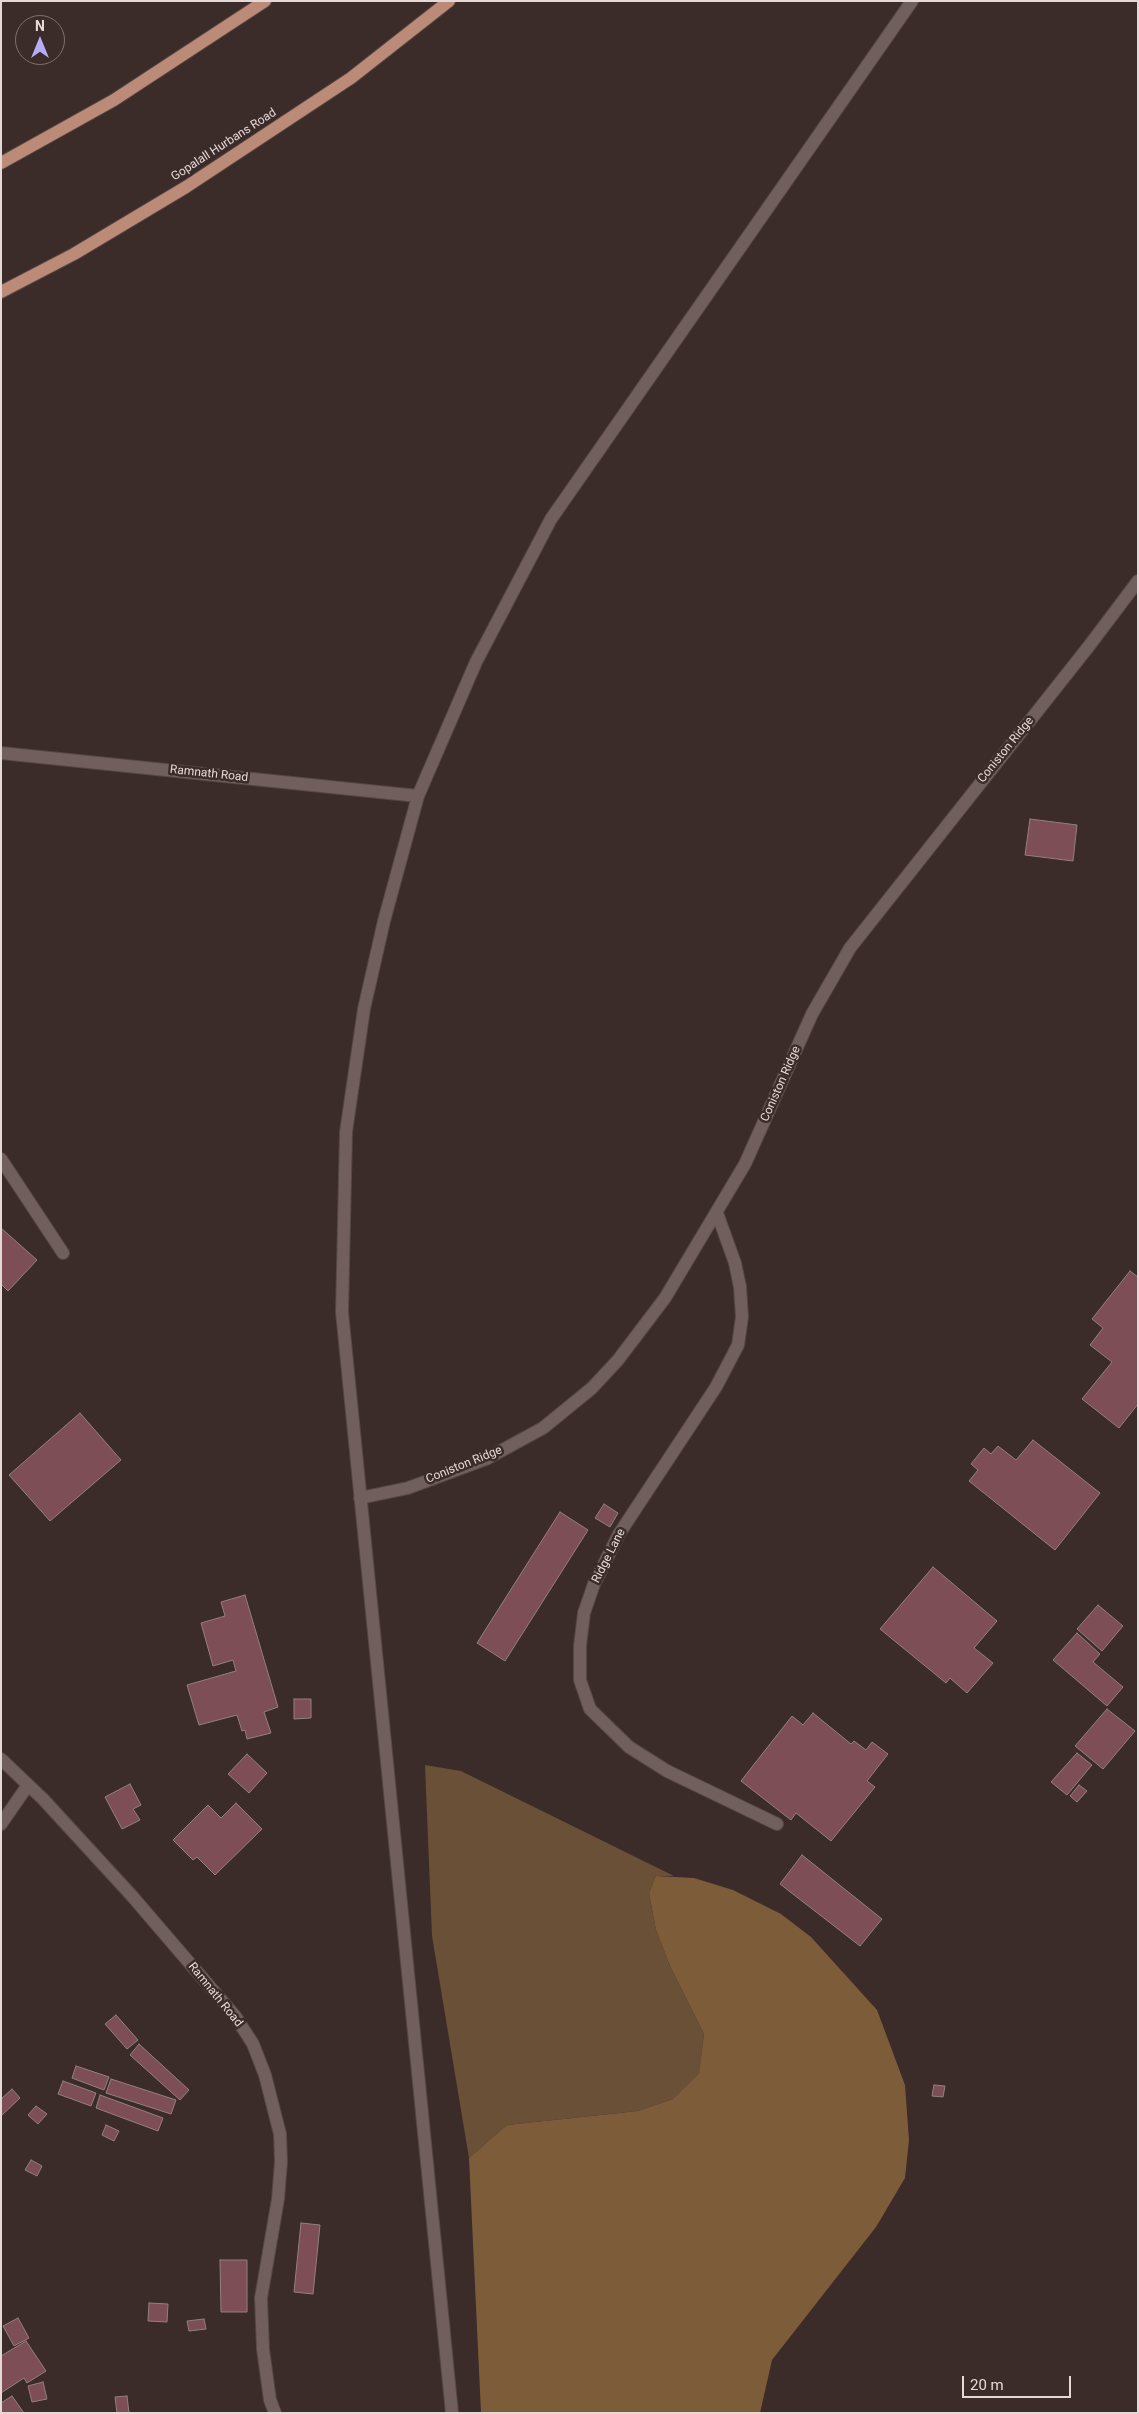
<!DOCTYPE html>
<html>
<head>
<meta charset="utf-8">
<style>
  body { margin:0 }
  #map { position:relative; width:1139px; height:2414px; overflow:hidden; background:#3b2b29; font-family:Roboto,sans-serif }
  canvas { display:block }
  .frame { position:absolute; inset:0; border:2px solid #e4d9d7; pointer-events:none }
  .north { position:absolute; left:15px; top:15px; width:50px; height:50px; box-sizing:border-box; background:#3b2b29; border:1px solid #7f716f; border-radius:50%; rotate:0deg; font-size:14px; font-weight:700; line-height:20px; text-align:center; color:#e4d9d7 }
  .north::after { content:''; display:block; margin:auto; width:18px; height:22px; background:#b6acf8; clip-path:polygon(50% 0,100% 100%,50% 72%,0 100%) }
  .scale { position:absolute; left:962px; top:2376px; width:109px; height:22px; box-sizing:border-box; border:2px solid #e4d9d7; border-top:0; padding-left:6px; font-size:15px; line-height:18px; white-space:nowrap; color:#e4d9d7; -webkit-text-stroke:4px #3b2b29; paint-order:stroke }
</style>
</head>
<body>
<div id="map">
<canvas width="1139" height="2414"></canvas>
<div class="frame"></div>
<div class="north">N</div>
<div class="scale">20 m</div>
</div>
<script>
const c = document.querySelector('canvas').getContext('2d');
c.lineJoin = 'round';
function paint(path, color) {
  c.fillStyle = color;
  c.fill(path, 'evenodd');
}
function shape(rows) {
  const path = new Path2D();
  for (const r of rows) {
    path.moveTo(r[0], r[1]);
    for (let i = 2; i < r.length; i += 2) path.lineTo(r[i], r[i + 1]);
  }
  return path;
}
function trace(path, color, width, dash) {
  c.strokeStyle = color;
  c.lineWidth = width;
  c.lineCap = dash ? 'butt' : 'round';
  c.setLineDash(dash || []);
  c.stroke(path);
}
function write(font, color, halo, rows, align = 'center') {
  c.font = font + ' Roboto,sans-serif';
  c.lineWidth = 5;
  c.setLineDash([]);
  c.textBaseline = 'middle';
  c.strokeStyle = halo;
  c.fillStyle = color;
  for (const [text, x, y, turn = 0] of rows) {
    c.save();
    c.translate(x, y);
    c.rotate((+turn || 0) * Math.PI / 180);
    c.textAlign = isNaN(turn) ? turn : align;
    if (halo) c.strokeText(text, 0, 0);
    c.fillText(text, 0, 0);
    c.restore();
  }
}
const green = shape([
  [425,1765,461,1771,674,1876,656,1876,649,1893,656,1930,670,1966,704,2034,699,2076,673,2099,638,2111,507,2125,469,2158,432,1936]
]);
const forest = shape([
  [656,1876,694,1878,733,1890,781,1914,811,1937,877,2010,905,2085,909,2140,905,2178,876,2227,772,2360,760,2413,481,2413,469,2158,507,2125,638,2111,673,2099,699,2074,704,2034,670,1966,656,1930,649,1893]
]);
const building = shape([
  [1030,819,1077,825,1073,861,1025,855,1030,819],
  [1,1228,37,1260,8,1291,1,1284,1,1228],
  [1130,1271,1138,1277,1138,1404,1119,1428,1082,1399,1112,1362,1090,1345,1103,1328,1092,1319,1130,1271],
  [80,1413,121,1460,50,1521,9,1475,80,1413],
  [1033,1440,1100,1493,1055,1550,969,1481,978,1470,971,1464,984,1448,991,1454,998,1446,1016,1460,1033,1440],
  [604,1504,618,1513,610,1527,595,1518,604,1504],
  [560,1512,588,1530,505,1661,477,1643,560,1512],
  [933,1567,997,1621,974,1648,993,1663,967,1693,950,1678,946,1683,880,1629,933,1567],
  [245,1595,278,1707,264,1712,271,1733,247,1739,245,1730,242,1731,237,1715,199,1725,187,1685,236,1671,233,1660,213,1666,201,1623,225,1616,221,1602,245,1595],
  [1098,1605,1123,1626,1102,1651,1077,1629,1098,1605],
  [1077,1633,1100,1654,1093,1662,1123,1687,1107,1706,1053,1660,1077,1633],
  [294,1699,311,1699,311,1718,294,1719,294,1699],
  [1107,1709,1135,1731,1103,1769,1075,1746,1107,1709],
  [813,1713,851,1744,854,1741,866,1750,872,1742,888,1754,867,1781,875,1787,831,1841,796,1813,791,1820,741,1781,792,1716,803,1725,813,1713],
  [1077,1753,1092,1765,1067,1795,1051,1782,1077,1753],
  [247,1754,267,1773,249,1793,228,1774,247,1754],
  [130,1784,141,1805,133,1809,140,1820,122,1829,105,1797,130,1784],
  [1079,1785,1087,1791,1077,1802,1070,1796,1079,1785],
  [236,1803,262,1829,215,1875,197,1857,193,1860,173,1840,208,1805,221,1818,236,1803],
  [802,1855,882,1919,860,1946,780,1884,802,1855],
  [116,2015,138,2040,127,2049,105,2024,116,2015],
  [139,2044,189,2090,180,2100,130,2055,139,2044],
  [76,2066,109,2077,104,2090,72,2078,76,2066],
  [111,2079,176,2100,171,2114,106,2093,111,2079],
  [63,2081,96,2093,91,2106,58,2094,63,2081],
  [934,2085,945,2086,943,2097,932,2096,934,2085],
  [12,2089,20,2098,1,2116,1,2099,12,2089],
  [100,2095,163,2118,158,2131,96,2108,100,2095],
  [36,2106,47,2114,38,2124,28,2115,36,2106],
  [106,2125,119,2131,114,2141,102,2135,106,2125],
  [31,2160,42,2166,37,2176,25,2170,31,2160],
  [301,2223,320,2225,313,2294,294,2292,301,2223],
  [220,2260,247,2260,247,2312,221,2312,220,2260],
  [149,2303,168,2304,167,2322,148,2321,149,2303],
  [18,2318,29,2338,14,2346,3,2326,18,2318],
  [204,2319,206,2329,189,2331,187,2321,204,2319],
  [26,2341,46,2371,27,2383,24,2378,1,2393,1,2356,26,2341],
  [43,2382,47,2399,32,2402,28,2386,43,2382],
  [12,2396,24,2413,1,2413,1,2403,12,2396],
  [127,2396,129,2413,117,2413,115,2397,127,2396]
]);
const minor = shape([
  [1,753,418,796],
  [1,1159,63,1253],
  [717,1213,735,1263,740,1287,742,1317,738,1345,716,1387,619,1534,594,1584,584,1613,580,1646,580,1680,590,1709,629,1747,667,1771,777,1824],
  [360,1498,408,1488,486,1459,543,1428,592,1388,618,1360,665,1298,745,1164,812,1014,850,948,1089,646,1138,581],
  [1,1759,43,1799,132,1896,235,2016,253,2044,265,2075,280,2134,281,2162,278,2199,261,2298,263,2349,270,2400,275,2413],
  [1,1824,28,1785],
  [452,2413,342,1312,346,1132,364,1009,384,921,418,796,476,662,551,519,912,1]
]);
const major = shape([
  [1,163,114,100,265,1],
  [1,292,74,254,186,187,351,78,449,1]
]);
const streetNames = [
  ["Gopalall Hurbans Road",224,145,-33],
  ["Coniston Ridge",1006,750,-51],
  ["Ramnath Road",209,774,6],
  ["Coniston Ridge",781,1084,-66],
  ["Coniston Ridge",464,1465,-22],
  ["Ridge Lane",609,1556,-63],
  ["Ramnath Road",215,1995,51]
];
paint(green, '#6a5036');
paint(forest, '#7d5c3a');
paint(building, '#7d4e56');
trace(building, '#938082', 1);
trace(minor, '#544745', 14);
trace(major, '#544745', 14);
trace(minor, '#715f5d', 12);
trace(major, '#bb8b77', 12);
write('12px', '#e4d9d7', '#3b2b29', streetNames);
</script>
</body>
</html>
